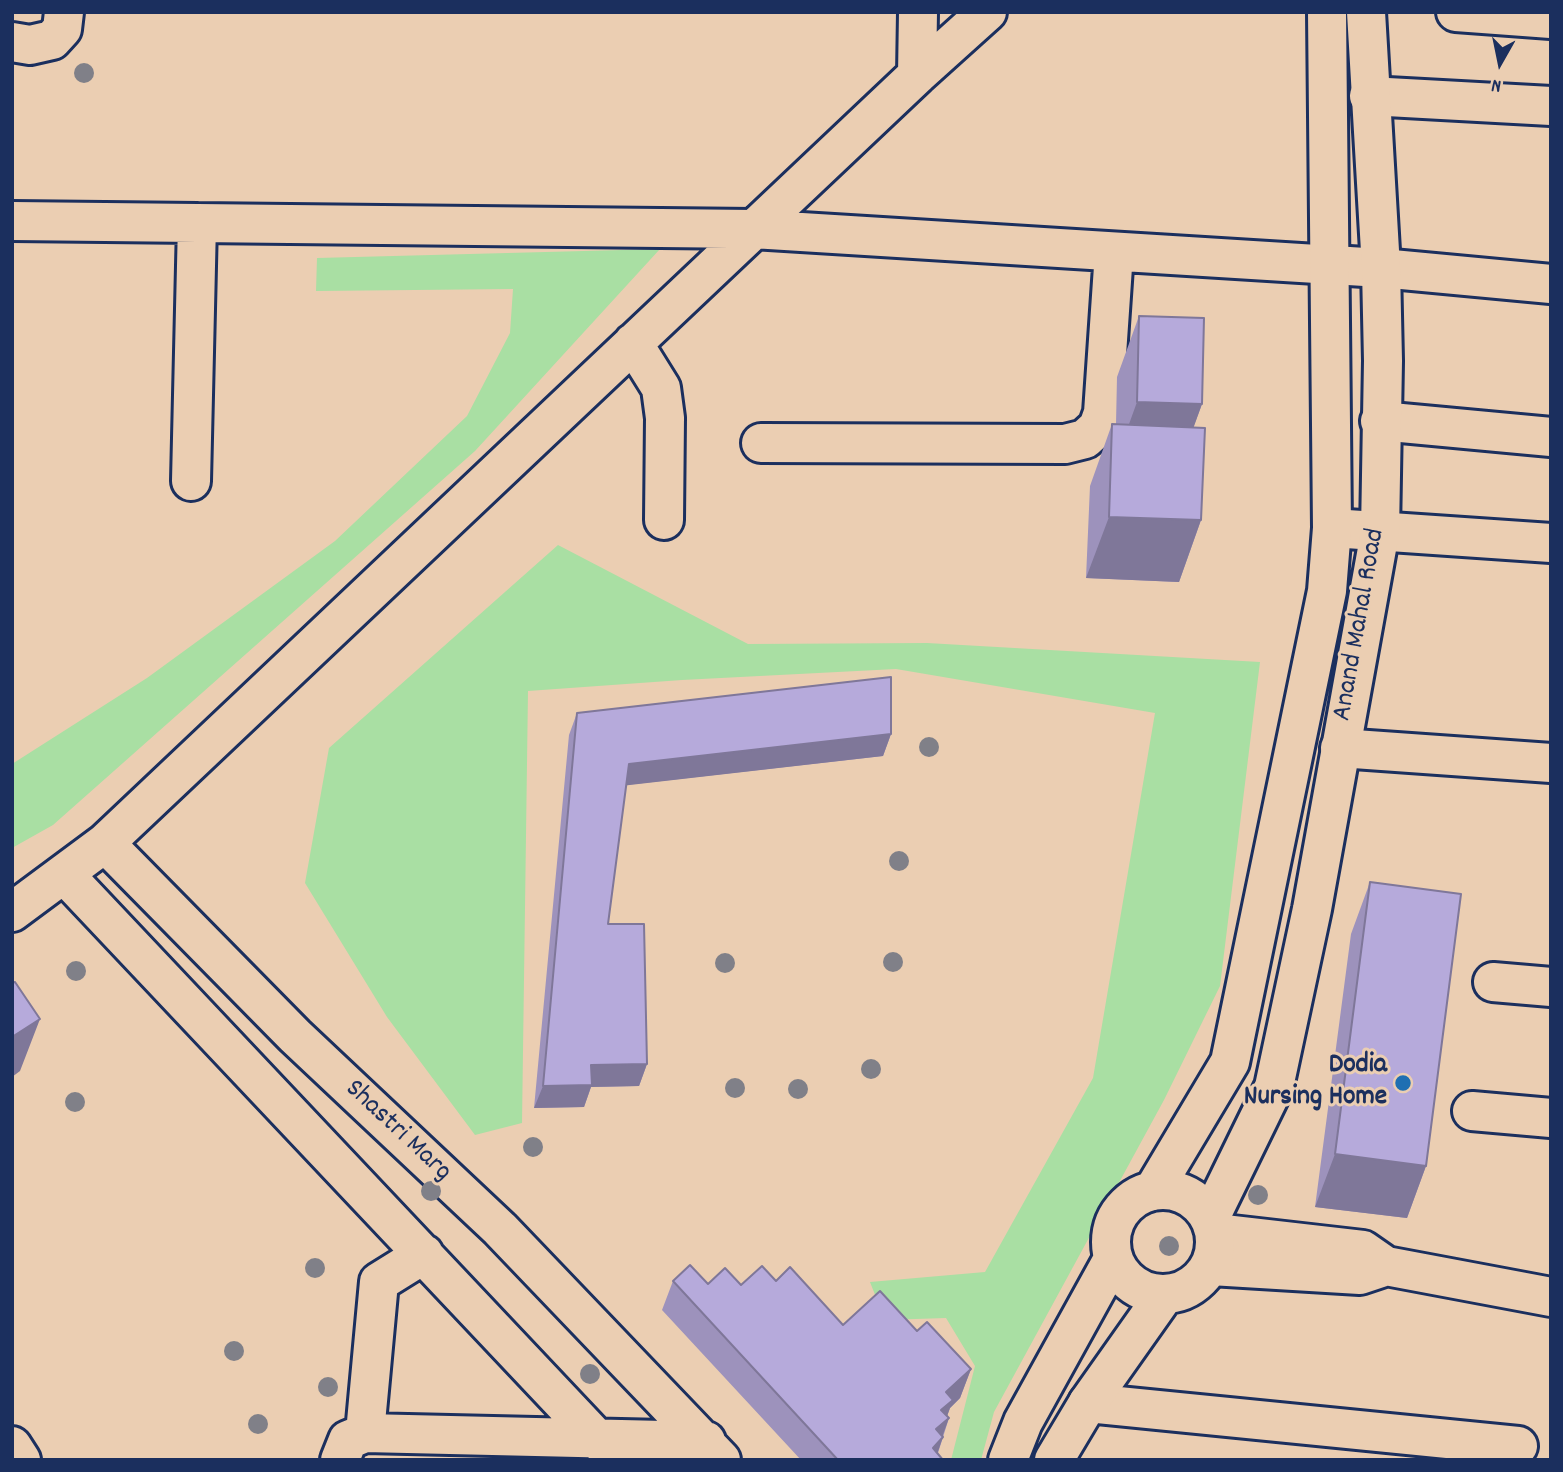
<!DOCTYPE html>
<html>
<head>
<meta charset="utf-8">
<style>
  body { margin:0 }
  #map { position:relative; width:1563px; height:1472px; overflow:hidden; background:#ebceb2; font-family:Dekko,sans-serif }
  canvas { display:block }
  .frame { position:absolute; inset:0; border:14px solid #1b2f5e; pointer-events:none }
  .north { position:absolute; left:1465px; top:28px; width:70px; height:70px; -webkit-text-stroke:5px #ebceb2; paint-order:stroke; rotate:189deg; font-size:19px; font-weight:700; line-height:28px; text-align:center; color:#1b2f5e }
  .north::after { content:''; display:block; margin:auto; width:24px; height:32px; background:#1b2f5e; clip-path:polygon(50% 0,100% 100%,50% 72%,0 100%) }
</style>
</head>
<body>
<div id="map">
<canvas width="1563" height="1472"></canvas>
<div class="frame"></div>
<div class="north">N</div>
</div>
<script>
const c = document.querySelector('canvas').getContext('2d');
c.lineJoin = 'round';
function paint(path, color) {
  c.fillStyle = color;
  c.fill(path, 'evenodd');
}
function shape(rows) {
  const path = new Path2D();
  for (const r of rows) {
    if (r.length === 3) {
      path.moveTo(r[0] + r[2], r[1]);
      path.arc(r[0], r[1], r[2], 0, 2 * Math.PI);
      continue;
    }
    path.moveTo(r[0], r[1]);
    for (let i = 2; i < r.length; i += 2) path.lineTo(r[i], r[i + 1]);
  }
  return path;
}
function trace(path, color, width, dash) {
  c.strokeStyle = color;
  c.lineWidth = width;
  c.lineCap = dash ? 'butt' : 'round';
  c.setLineDash(dash || []);
  c.stroke(path);
}
function write(font, color, halo, rows, align = 'center') {
  c.font = font + ' Dekko,sans-serif';
  c.lineWidth = 6;
  c.setLineDash([]);
  c.textBaseline = 'middle';
  c.strokeStyle = halo;
  c.fillStyle = color;
  for (const [text, x, y, turn = 0] of rows) {
    c.save();
    c.translate(x, y);
    c.rotate((+turn || 0) * Math.PI / 180);
    c.textAlign = isNaN(turn) ? turn : align;
    if (halo) c.strokeText(text, 0, 0);
    c.fillText(text, 0, 0);
    c.restore();
  }
}
const green = shape([
  [660,249,475,451,53,825,12,848,12,764,147,678,335,541,467,416,510,333,513,289,316,291,317,258],
  [558,545,748,644,927,643,1260,662,1220,986,1164,1100,994,1412,981,1460,951,1460,975,1366,946,1318,885,1320,870,1282,985,1272,1093,1078,1155,713,896,669,682,680,528,691,522,1123,475,1135,387,1017,305,883,329,748]
]);
const minor = shape([
  [1456,12,1551,19],
  [12,42,30,45,52,40,62,29,64,12],
  [917,75,918,12],
  [1369,96,1551,106],
  [12,221,753,229,1381,268,1551,284],
  [633,343,661,388,665,418,664,520],
  [1380,421,1551,437],
  [761,443,1065,444,1085,439,1098,427,1103,413,1114,252],
  [191,481,197,223],
  [1332,528,1551,543],
  [1340,748,1551,763],
  [105,843,295,1036,500,1229,721,1460],
  [64,874,617,1460],
  [12,912,105,843,917,75,987,12],
  [1493,982,1551,987],
  [1472,1111,1551,1118],
  [1215,1233,1363,1250,1386,1266,1551,1297],
  [1211,1266,1360,1275,1384,1267],
  [1088,1403,1518,1446],
  [365,1433,379,1282,424,1254],
  [340,1460,348,1440,365,1433,706,1441]
]);
const major = shape([
  [1163,1242,52],
  [1153,1191,1230,1062,1327,591,1332,528,1327,12],
  [1210,1218,1274,1087,1312,909,1380,532,1383,361,1381,268,1366,12],
  [12,1446,21,1460],
  [1008,1460,1023,1422,1113,1259],
  [1054,1460,1088,1403,1165,1294]
]);
const trees = [
  [84,73],
  [929,747],
  [899,861],
  [893,962],
  [725,963],
  [76,971],
  [871,1069],
  [735,1088],
  [798,1089],
  [75,1102],
  [533,1147],
  [431,1191],
  [1258,1195],
  [1169,1246],
  [315,1268],
  [234,1351],
  [590,1374],
  [328,1387],
  [258,1424]
];
const wall = shape([
  [1139,316,1202,404,1193,428,1201,520,1179,582,1086,578,1090,486,1112,424,1116,424,1117,377],
  [577,713,891,734,883,756,626,785,608,924,647,1064,639,1086,591,1087,584,1107,534,1108,569,735],
  [1370,882,1426,1166,1407,1218,1315,1207,1351,934],
  [673,1281,741,1285,776,1281,843,1325,917,1331,971,1369,960,1398,950,1408,947,1416,949,1418,938,1453,943,1460,801,1460,662,1310]
]);
const shadedWall = shape([
  [1137,402,1202,404,1180,465,1115,463],
  [1109,517,1201,520,1179,582,1086,578],
  [891,734,883,756,621,786,629,764],
  [40,1019,20,1071,12,1077,12,1037],
  [647,1064,639,1086,591,1087,584,1107,534,1108,543,1086,591,1065],
  [1335,1154,1426,1166,1407,1218,1315,1207],
  [971,1369,960,1398,950,1408,945,1422,949,1418,941,1440,943,1437,935,1460,930,1439,946,1392]
]);
const building = shape([
  [1139,316,1204,318,1202,404,1137,402,1139,316],
  [1112,424,1205,428,1201,520,1109,517,1112,424],
  [891,677,891,734,629,764,608,924,644,924,647,1064,591,1065,592,1085,543,1086,577,713,891,677],
  [1370,882,1461,894,1426,1166,1335,1154,1370,882],
  [15,982,40,1019,12,1037,12,983,15,982],
  [690,1265,708,1284,725,1268,741,1285,762,1266,776,1281,790,1267,843,1325,880,1291,917,1331,927,1322,971,1369,946,1392,953,1400,941,1410,949,1418,936,1429,943,1437,933,1448,943,1460,838,1460,673,1281,690,1265]
]);
const markers = [
  [1403,1083,9,"#1f6fb2"]
];
const streetNames = [
  ["Anand Mahal Road",1361,625,-80],
  ["Shastri Marg",397,1132,43]
];
const poiNames = [
  ["Dodia",1387,1067],
  ["Nursing Home",1387,1099]
];
paint(green, '#a9dfa3');
trace(minor, '#1b2f5e', 44);
trace(major, '#1b2f5e', 44);
trace(minor, '#ebceb2', 38);
trace(major, '#ebceb2', 38);
c.fillStyle = '#808088';
for (const [x, y] of trees) {
  c.beginPath();
  c.arc(x, y, 10, 0, 2 * Math.PI);
  c.fill();
}
paint(wall, '#9d92bc');
paint(shadedWall, '#7f7799');
paint(building, '#b6aadb');
trace(building, '#7f7799', 2);
for (const [x, y, r, color] of markers) {
  const dot = new Path2D();
  dot.arc(x, y, r, 0, 2 * Math.PI);
  c.fillStyle = color;
  c.fill(dot);
  trace(dot, '#ebceb2', 2.5);
}
write('28px', '#1b2f5e', '#ebceb2', streetNames);
write('bold 28px', '#1b2f5e', '#ebceb2', poiNames, 'right');
</script>
</body>
</html>
